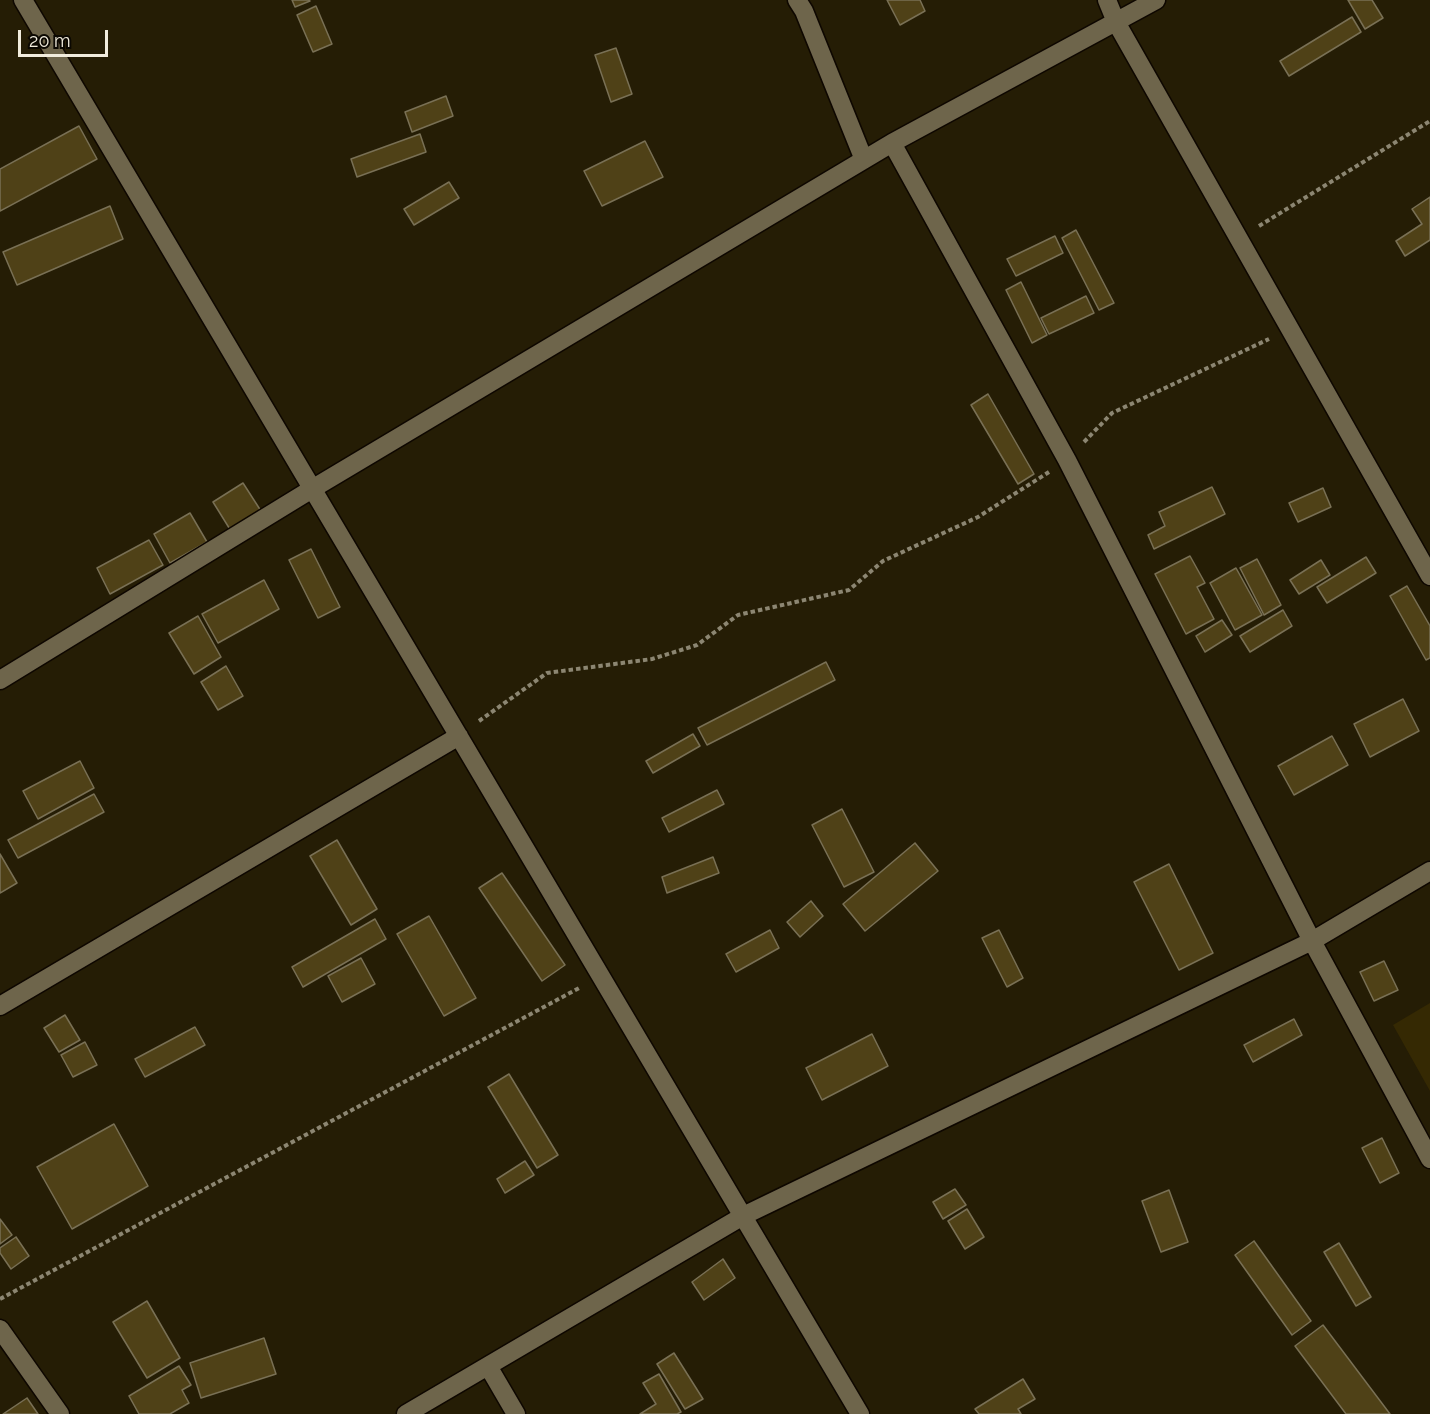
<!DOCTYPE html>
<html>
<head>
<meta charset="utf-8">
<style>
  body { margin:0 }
  #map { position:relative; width:1430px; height:1414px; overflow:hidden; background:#251d05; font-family:Raleway,sans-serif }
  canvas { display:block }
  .scale { position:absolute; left:18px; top:30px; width:90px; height:27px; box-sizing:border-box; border:3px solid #f1ecdd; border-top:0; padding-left:8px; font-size:18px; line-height:21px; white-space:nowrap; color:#f1ecdd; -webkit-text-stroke:4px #0b0802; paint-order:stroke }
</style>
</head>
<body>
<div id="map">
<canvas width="1430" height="1414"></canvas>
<div class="scale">20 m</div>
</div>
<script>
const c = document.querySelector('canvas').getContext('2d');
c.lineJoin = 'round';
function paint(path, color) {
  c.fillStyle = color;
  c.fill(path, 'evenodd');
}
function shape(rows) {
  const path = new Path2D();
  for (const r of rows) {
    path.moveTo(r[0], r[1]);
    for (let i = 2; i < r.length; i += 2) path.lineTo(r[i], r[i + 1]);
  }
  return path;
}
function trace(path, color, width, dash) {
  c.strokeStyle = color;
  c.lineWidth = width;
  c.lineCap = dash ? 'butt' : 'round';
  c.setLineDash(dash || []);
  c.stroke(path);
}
const green = shape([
  [1430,1003,1430,1091,1393,1025]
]);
const building = shape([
  [292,0,309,0,310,1,295,7,292,0],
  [887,0,920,0,925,11,900,25,887,0],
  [1348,0,1372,0,1383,18,1365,29,1348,0],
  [316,6,332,44,313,52,297,15,316,6],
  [1352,17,1361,32,1289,76,1280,61,1352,17],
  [616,48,632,94,611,102,595,55,616,48],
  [446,96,453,116,412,132,405,112,446,96],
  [79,126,97,159,0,211,0,169,79,126],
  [420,134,426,152,357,177,351,159,420,134],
  [645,141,663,177,602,206,584,171,645,141],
  [449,182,459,198,414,225,404,209,449,182],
  [1430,197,1430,240,1405,256,1396,241,1422,224,1412,209,1430,197],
  [110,206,123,239,17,285,3,252,110,206],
  [1076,230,1114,303,1099,310,1062,238,1076,230],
  [1055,236,1063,253,1016,276,1007,259,1055,236],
  [1021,282,1047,335,1032,343,1006,290,1021,282],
  [1086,296,1094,313,1049,334,1041,318,1086,296],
  [988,394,1034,474,1018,484,971,405,988,394],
  [243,483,261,511,231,531,213,502,243,483],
  [1212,487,1225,514,1154,549,1148,535,1165,526,1159,512,1212,487],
  [1323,488,1331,507,1298,522,1289,503,1323,488],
  [190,513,207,542,170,563,154,534,190,513],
  [149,540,163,565,110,594,97,568,149,540],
  [311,549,340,607,318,618,289,560,311,549],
  [1190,556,1205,583,1197,587,1214,619,1186,634,1155,574,1190,556],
  [1366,557,1376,573,1327,603,1317,587,1366,557],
  [1257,559,1281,605,1264,615,1240,568,1257,559],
  [1321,560,1330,575,1299,594,1290,580,1321,560],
  [1236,568,1262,615,1235,630,1210,583,1236,568],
  [264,580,279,609,218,643,202,614,264,580],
  [1407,586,1430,626,1430,658,1426,660,1390,596,1407,586],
  [1283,610,1292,626,1250,652,1240,636,1283,610],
  [198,616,221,657,194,674,169,633,198,616],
  [1222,620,1232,635,1205,652,1196,636,1222,620],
  [826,662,835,680,707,745,698,728,826,662],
  [226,666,243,696,218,710,201,682,226,666],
  [1403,699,1419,731,1370,757,1354,724,1403,699],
  [693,734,700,746,653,773,646,761,693,734],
  [1332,736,1348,765,1294,795,1278,766,1332,736],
  [80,761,94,788,38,819,23,791,80,761],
  [717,790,724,804,669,832,662,818,717,790],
  [94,794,104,812,18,858,8,840,94,794],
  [842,809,874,872,844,887,812,825,842,809],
  [337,840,377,909,351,925,310,856,337,840],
  [915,843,938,871,865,931,843,904,915,843],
  [0,854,17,883,0,893,0,854],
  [713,857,719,873,667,893,662,877,713,857],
  [1169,864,1213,953,1179,970,1134,882,1169,864],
  [502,873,565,965,542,981,479,888,502,873],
  [811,901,823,916,800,937,787,922,811,901],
  [429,916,476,998,444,1016,397,934,429,916],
  [375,919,386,939,303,987,292,967,375,919],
  [770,930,779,948,736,972,726,954,770,930],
  [999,930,1023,978,1007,987,982,938,999,930],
  [361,958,375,984,342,1002,328,976,361,958],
  [1384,961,1398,990,1374,1001,1360,972,1384,961],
  [65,1015,80,1040,59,1052,44,1028,65,1015],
  [1294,1019,1302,1035,1253,1062,1244,1045,1294,1019],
  [195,1027,205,1045,145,1077,135,1059,195,1027],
  [872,1034,888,1066,822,1100,806,1068,872,1034],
  [85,1042,97,1065,73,1077,61,1055,85,1042],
  [509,1074,558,1155,537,1168,488,1087,509,1074],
  [114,1124,148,1186,72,1229,37,1167,114,1124],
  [1382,1138,1399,1173,1380,1183,1362,1148,1382,1138],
  [525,1161,534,1175,505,1193,497,1179,525,1161],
  [955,1189,966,1205,943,1219,933,1202,955,1189],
  [1169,1190,1188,1242,1161,1252,1142,1201,1169,1190],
  [967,1209,984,1237,965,1249,948,1221,967,1209],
  [0,1219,12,1235,0,1244,0,1219],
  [16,1237,29,1256,11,1269,0,1253,0,1248,16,1237],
  [1254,1241,1311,1321,1292,1335,1235,1255,1254,1241],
  [1339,1243,1371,1297,1356,1306,1324,1252,1339,1243],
  [723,1259,735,1278,704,1300,692,1282,723,1259],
  [147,1301,180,1358,147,1378,113,1322,147,1301],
  [1323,1325,1390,1414,1346,1414,1295,1346,1323,1325],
  [264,1338,276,1374,201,1398,190,1363,264,1338],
  [674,1353,703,1399,685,1409,657,1364,674,1353],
  [179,1366,191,1385,182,1390,189,1403,170,1414,139,1414,129,1396,179,1366],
  [659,1374,681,1412,677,1414,640,1414,656,1404,643,1383,659,1374],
  [1023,1379,1035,1399,1018,1409,1021,1414,979,1414,975,1409,1023,1379],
  [27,1398,38,1414,3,1414,27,1398]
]);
const path = shape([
  [1259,226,1430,121],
  [1084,442,1112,413,1269,339],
  [479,721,547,673,652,659,697,645,738,615,849,590,883,561,978,517,1049,472],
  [0,1299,581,987]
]);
const minor = shape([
  [23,0,860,1414],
  [797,0,804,11,864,160],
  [1107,0,1116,22,1430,576],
  [892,143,1067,460,1312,941,1430,1159],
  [0,680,312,489,892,143,1156,0],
  [0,1006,459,736],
  [0,1329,60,1414],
  [488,1366,516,1414],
  [406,1414,743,1216,1312,941,1430,871]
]);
paint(green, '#352903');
paint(building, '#4f4117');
trace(building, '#797055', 1.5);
trace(minor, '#0e0700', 21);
trace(path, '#8c8672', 4, [4.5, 3]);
trace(minor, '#6e654b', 18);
</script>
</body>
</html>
